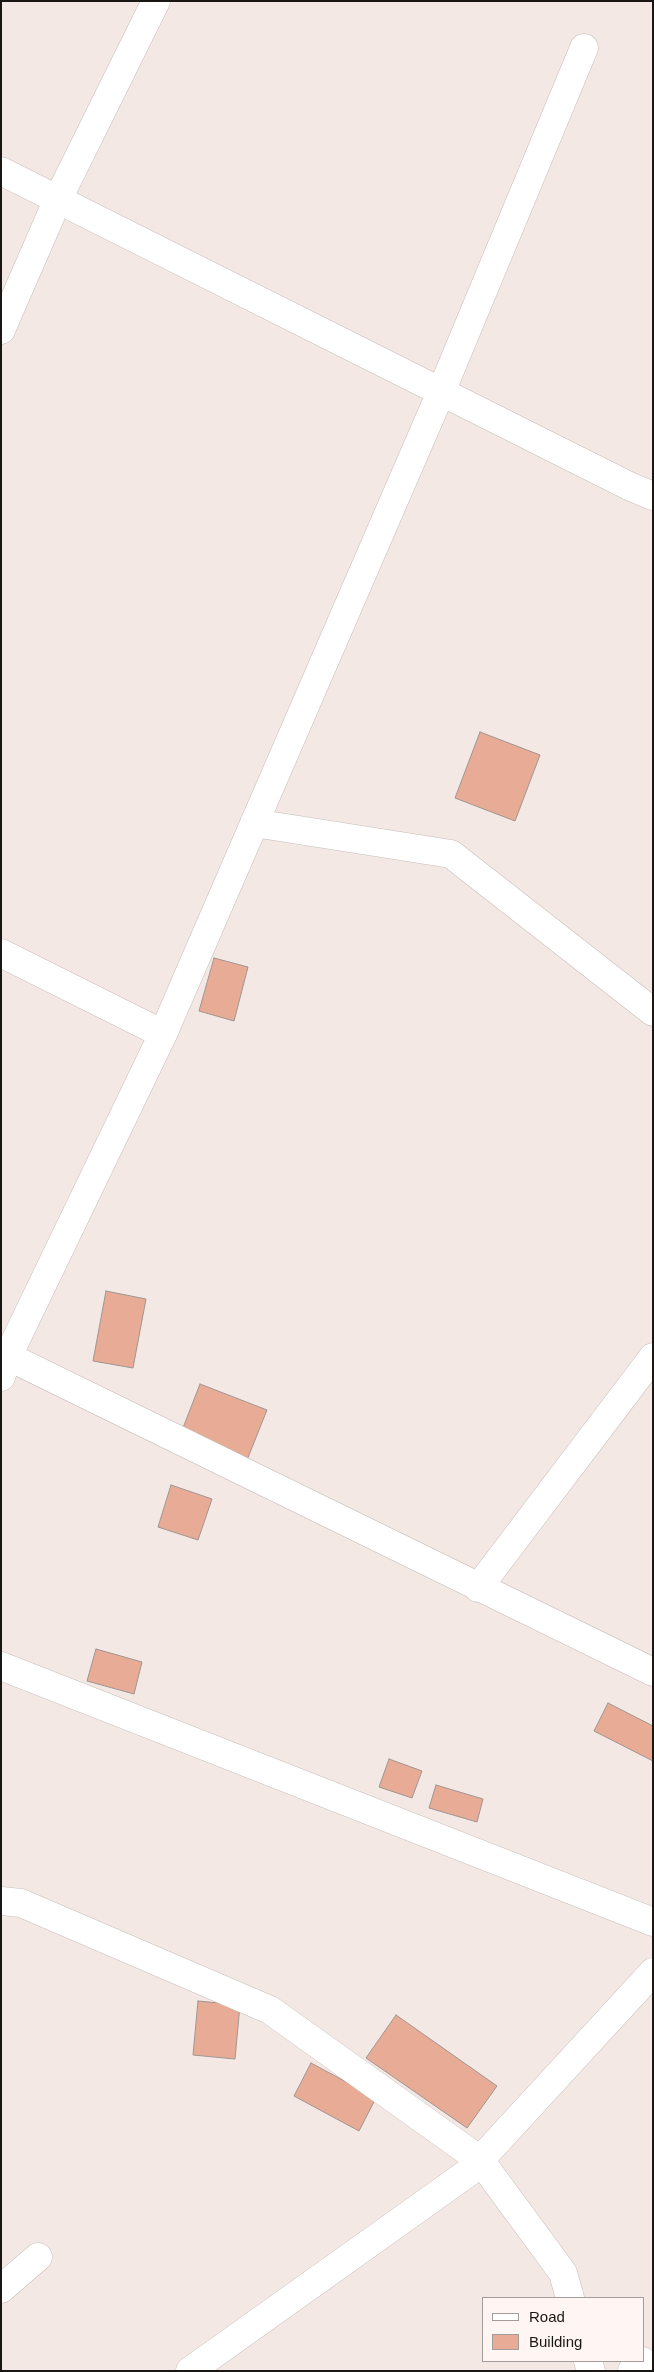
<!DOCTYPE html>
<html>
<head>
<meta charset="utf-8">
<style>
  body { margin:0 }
  #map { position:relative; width:654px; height:2372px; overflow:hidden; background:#f3e8e4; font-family:Helvetica,sans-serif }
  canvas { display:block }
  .frame { position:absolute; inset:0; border:2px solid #191614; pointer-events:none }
  .legend { position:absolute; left:482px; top:2297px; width:162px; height:65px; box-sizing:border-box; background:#fff6f3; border:1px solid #a39c9a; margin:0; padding:6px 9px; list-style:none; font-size:15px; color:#191614 }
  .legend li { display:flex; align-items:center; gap:10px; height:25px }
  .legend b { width:25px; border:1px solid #a39c9a }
</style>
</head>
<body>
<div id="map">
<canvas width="654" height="2372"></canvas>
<div class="frame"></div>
<ul class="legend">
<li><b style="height:6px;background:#fff"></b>Road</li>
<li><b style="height:14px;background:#e8ab95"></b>Building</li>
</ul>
</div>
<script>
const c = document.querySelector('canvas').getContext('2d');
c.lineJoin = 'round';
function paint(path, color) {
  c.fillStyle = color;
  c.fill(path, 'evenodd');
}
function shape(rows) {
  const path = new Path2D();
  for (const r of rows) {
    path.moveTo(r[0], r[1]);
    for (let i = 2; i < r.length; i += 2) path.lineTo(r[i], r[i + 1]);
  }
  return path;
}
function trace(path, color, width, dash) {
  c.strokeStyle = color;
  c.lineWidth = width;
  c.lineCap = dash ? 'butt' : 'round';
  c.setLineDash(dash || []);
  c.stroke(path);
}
const building = shape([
  [480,732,540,755,515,821,455,798,480,732],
  [214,958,248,967,234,1021,199,1011,214,958],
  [106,1291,146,1299,133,1368,93,1361,106,1291],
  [200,1384,267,1410,247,1460,181,1433,200,1384],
  [171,1485,212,1499,198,1540,158,1527,171,1485],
  [96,1649,142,1662,134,1694,87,1681,96,1649],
  [608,1703,653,1726,653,1761,594,1731,608,1703],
  [389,1759,422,1771,412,1798,379,1787,389,1759],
  [436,1785,483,1799,477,1822,429,1808,436,1785],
  [198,2001,240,2005,235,2059,193,2055,198,2001],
  [396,2015,497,2086,467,2128,366,2058,396,2015],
  [311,2063,376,2098,359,2131,294,2096,311,2063]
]);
const minor = shape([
  [1,171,629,486,653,496],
  [1,330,58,199,156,1],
  [254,823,451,854,653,1012],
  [1,953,163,1034],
  [1,1353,653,1672],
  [1,1377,8,1356,163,1034,441,392,584,48],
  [478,1588,653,1357],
  [1,1666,653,1922],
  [1,1901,21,1903,270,2010,480,2160,563,2273,570,2298],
  [1,2289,38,2257],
  [588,2361,591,2371],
  [190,2371,469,2172,653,1972],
  [632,2371,642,2361]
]);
paint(building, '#e8ab95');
trace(building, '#9f9592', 1);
trace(minor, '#c8bdba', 29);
trace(minor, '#fff', 28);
</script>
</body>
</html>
